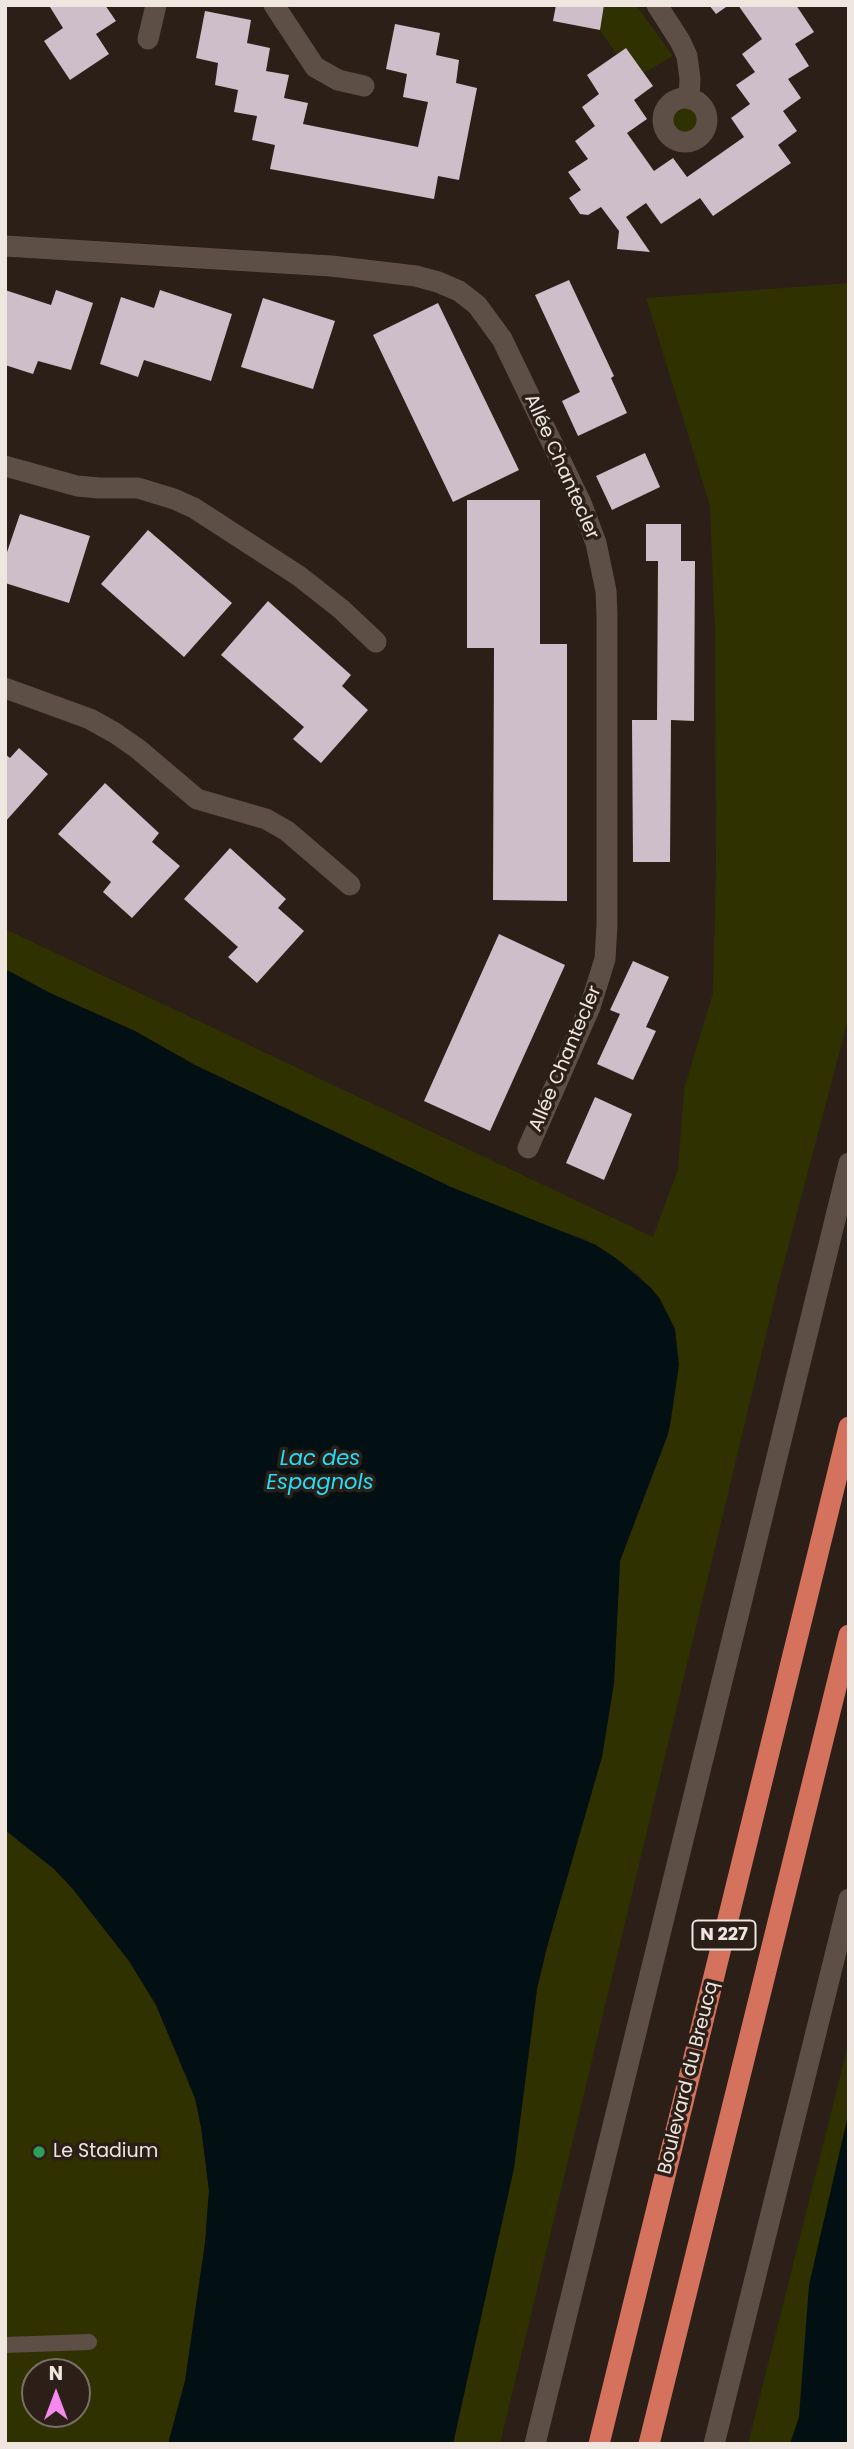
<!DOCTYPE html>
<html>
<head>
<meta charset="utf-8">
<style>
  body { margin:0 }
  #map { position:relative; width:854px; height:2449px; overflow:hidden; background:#2b1f17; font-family:Poppins,sans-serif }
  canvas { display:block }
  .frame { position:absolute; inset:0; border:7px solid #efe6e0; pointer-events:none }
  .north { position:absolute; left:21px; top:2358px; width:70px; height:70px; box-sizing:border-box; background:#2b1f17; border:2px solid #796f67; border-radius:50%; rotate:0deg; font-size:19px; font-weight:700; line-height:28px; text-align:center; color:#efe6e0 }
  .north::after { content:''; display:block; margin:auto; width:24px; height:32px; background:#f689ee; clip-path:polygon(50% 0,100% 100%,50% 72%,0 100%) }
</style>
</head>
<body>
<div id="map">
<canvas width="854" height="2449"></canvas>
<div class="frame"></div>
<div class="north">N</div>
</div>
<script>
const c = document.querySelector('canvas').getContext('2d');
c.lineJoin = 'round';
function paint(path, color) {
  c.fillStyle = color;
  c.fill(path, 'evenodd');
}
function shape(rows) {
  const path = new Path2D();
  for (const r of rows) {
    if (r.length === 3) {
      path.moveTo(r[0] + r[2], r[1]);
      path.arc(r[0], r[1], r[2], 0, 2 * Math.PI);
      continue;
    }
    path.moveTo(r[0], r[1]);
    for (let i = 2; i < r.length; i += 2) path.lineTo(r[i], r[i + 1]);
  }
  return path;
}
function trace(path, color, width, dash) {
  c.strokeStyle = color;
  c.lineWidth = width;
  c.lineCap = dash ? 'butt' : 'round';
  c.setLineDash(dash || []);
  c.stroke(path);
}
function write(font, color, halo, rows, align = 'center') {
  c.font = font + ' Poppins,sans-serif';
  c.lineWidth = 7;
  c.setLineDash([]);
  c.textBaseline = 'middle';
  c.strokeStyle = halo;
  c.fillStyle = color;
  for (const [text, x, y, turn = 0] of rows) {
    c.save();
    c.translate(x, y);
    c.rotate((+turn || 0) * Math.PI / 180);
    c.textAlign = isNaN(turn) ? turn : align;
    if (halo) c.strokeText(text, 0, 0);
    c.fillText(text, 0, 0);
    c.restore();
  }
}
const green = shape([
  [604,5,636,5,673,56,644,73,626,48,616,54,600,30],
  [685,120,22],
  [849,283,849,1016,778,1285,500,2444,453,2444,514,2168,537,1989,547,1947,602,1757,614,1683,620,1561,668,1434,671,1419,673,1399,660,1299,639,1276,617,1259,583,1238,547,1227,451,1187,195,1065,135,1031,50,993,5,969,5,929,653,1237,678,1169,684,1089,713,993,716,866,715,634,710,506,646,298],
  [5,1830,54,1869,72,1888,129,1961,156,2005,195,2098,201,2127,209,2191,205,2243,185,2381,168,2444,5,2444],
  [35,2372,77,2372,77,2414,35,2414],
  [849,2041,849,2444,748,2444]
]);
const water = shape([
  [5,969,50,993,135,1031,195,1065,451,1187,596,1245,617,1259,651,1288,660,1299,675,1329,679,1365,671,1419,668,1434,620,1561,614,1683,602,1757,547,1947,537,1989,514,2168,453,2444,168,2444,185,2381,205,2243,209,2191,201,2127,195,2098,156,2005,129,1961,72,1888,54,1869,5,1830],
  [849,2111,849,2444,790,2444,799,2417,809,2285]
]);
const building = shape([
  [53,5,105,5,116,21,96,34,109,54,70,80,44,41,63,28,50,7],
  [556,5,604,5,600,30,553,21],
  [709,5,729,5,716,14],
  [738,5,796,5,814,32,795,44,809,66,788,79,801,98,783,111,797,131,778,145,791,163,713,216,700,198,661,224,646,203,626,217,650,252,617,249,619,231,601,207,588,215,580,214,569,198,581,190,568,172,588,159,575,141,595,126,582,107,599,94,587,75,626,48,653,86,634,100,647,119,627,133,654,171,673,158,687,177,744,137,731,118,750,104,736,85,755,72,742,54,762,39],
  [205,11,251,20,247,43,270,48,266,71,289,75,284,98,308,103,303,124,418,147,428,102,403,97,407,74,386,69,395,24,440,33,436,55,459,60,456,83,477,88,459,180,438,176,434,199,270,169,275,145,252,140,257,116,234,112,238,90,215,85,218,63,196,58],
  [569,280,614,376,611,378,627,413,578,436,562,401,580,392,535,295],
  [5,290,51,305,56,290,93,303,71,370,38,361,33,374,5,365],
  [160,290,232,314,211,381,144,360,138,377,100,364,121,297,154,308],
  [263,298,335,321,313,389,241,367],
  [438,303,519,470,453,502,373,335],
  [645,453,660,487,612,510,596,476],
  [467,500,540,500,540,644,567,644,567,901,493,900,494,648,467,648],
  [20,514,90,536,69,603,5,583,5,558],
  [646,524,681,524,681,561,695,561,694,721,671,720,670,862,633,862,632,720,657,720,658,561,646,561],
  [148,530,232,603,184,657,101,584],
  [268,601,351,675,342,686,368,710,321,763,293,739,304,727,221,655],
  [19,748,48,774,5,822,5,754,10,758],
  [105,783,159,833,152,842,180,866,132,918,103,892,111,882,58,834],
  [230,848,286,899,278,908,304,931,257,983,228,957,238,947,184,899],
  [499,934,565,965,490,1131,424,1101],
  [633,961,669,977,646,1027,656,1031,633,1080,597,1064,620,1014,610,1010],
  [595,1097,632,1114,604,1180,566,1163]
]);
const service = shape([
  [5,2345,89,2342]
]);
const minor = shape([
  [274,5,315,67,338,80,364,86],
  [657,5,680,41,687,56,690,79,689,99],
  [148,39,156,5],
  [685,120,22],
  [5,246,331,266,416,276,438,282,459,291,477,305,502,339,581,503,596,543,606,591,607,616,607,925,605,959,590,1007,528,1148],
  [5,466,77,486,99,488,138,488,174,499,194,508,299,576,341,609,376,642],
  [5,688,90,719,115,733,138,749,197,799,266,819,287,831,350,885]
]);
const secondary = shape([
  [535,2444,849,1163],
  [714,2444,849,1899]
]);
const trunk = shape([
  [599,2444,849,1427],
  [649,2444,849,1635]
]);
const markers = [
  [39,2152,7,"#2e9e5b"]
];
const shields = [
  [724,1935,63]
];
const shieldNames = [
  ["N 227",724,1935]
];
const streetNames = [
  ["Allée Chantecler",561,467,66],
  ["Allée Chantecler",566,1059,-67],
  ["Boulevard du Breucq",689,2078,-76]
];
const poiNames = [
  ["Le Stadium",53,2152]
];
const waterNames = [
  ["Lac des",320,1460],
  ["Espagnols",320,1484]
];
paint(green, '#2f3100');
paint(water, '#031013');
paint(building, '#cdbeca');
trace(service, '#5d4f45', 16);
trace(minor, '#5d4f45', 21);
trace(secondary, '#5d4f45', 21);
trace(trunk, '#d4725e', 21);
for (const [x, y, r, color] of markers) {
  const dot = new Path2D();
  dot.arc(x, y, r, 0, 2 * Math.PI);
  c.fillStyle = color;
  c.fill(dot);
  trace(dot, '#2b1f17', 2.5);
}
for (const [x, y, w] of shields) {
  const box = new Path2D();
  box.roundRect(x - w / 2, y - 14.5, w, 29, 5);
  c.fillStyle = '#2b1f17';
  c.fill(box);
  trace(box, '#efe6e0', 2);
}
write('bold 18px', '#efe6e0', null, shieldNames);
write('19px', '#efe6e0', '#2b1f17', streetNames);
write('19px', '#efe6e0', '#2b1f17', poiNames, 'left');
write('italic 21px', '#20e0fc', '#2b1f17', waterNames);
</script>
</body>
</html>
